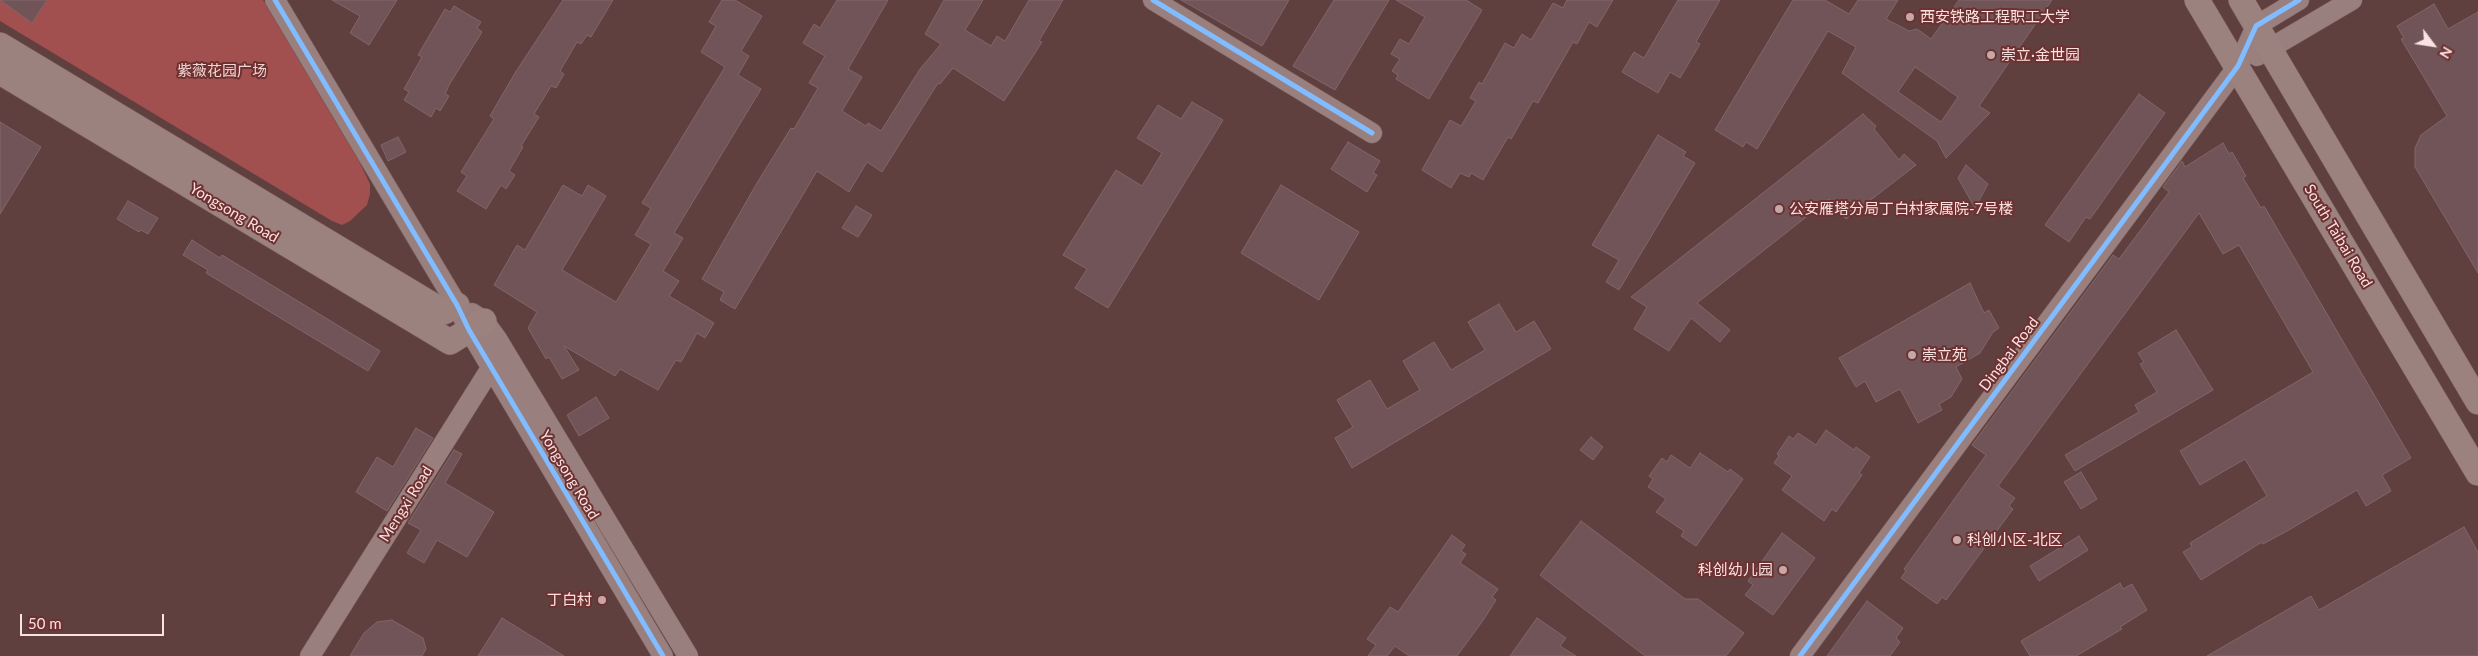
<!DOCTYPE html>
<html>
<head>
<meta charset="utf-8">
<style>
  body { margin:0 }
  #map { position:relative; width:2478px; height:656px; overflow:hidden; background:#603f3f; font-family:Lato,sans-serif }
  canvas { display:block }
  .north { position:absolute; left:2408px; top:20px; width:50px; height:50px; -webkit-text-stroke:4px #6e3131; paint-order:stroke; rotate:121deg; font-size:14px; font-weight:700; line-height:20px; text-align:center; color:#fae2e1 }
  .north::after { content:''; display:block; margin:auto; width:18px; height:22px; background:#fae2e1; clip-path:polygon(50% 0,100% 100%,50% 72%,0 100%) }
  .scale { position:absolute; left:20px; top:614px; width:144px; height:22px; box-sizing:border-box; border:2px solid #fae2e1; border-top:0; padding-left:6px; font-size:15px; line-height:18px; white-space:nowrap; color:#fae2e1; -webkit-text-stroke:4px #6e3131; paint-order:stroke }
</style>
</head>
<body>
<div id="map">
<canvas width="2478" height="656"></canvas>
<div class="north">N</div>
<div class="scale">50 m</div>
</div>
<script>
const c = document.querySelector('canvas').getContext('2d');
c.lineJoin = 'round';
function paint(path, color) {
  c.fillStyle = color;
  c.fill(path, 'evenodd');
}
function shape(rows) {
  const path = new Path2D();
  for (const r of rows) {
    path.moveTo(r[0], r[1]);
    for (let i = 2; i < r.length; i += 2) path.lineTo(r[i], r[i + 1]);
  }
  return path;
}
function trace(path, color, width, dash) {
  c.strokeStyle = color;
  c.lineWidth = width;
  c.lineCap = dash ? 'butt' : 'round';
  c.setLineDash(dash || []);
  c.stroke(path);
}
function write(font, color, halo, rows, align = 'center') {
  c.font = font + ' Lato,"Noto Sans SC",sans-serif';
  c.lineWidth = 4;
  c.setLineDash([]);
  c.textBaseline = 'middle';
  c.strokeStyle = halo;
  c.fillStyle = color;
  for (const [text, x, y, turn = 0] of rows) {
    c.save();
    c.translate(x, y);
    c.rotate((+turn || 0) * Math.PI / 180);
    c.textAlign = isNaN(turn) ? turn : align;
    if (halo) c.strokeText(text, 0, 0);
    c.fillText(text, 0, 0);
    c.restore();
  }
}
const green = shape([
  [0,0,263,0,359,161,370,184,370,194,367,205,350,221,342,225,332,221,0,21]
]);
const building = shape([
  [0,0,47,0,32,23,0,0],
  [332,0,397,0,369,45,350,33,360,16,332,0],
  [563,0,613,0,591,37,587,35,581,44,577,42,560,71,564,74,556,88,551,86,534,114,539,117,521,146,523,147,509,171,515,175,506,189,501,185,486,209,457,191,467,176,461,172,494,119,490,116,515,73,563,0],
  [722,0,735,0,762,16,741,51,749,56,738,75,761,89,674,233,683,238,663,271,679,281,669,296,714,323,705,338,697,333,681,362,676,360,658,390,620,369,615,376,564,346,579,370,562,379,549,357,546,359,528,328,537,312,494,285,517,245,525,250,563,185,582,196,588,185,606,196,562,270,616,302,651,244,635,235,651,208,642,203,725,67,701,52,716,26,709,22,722,0],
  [837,0,888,0,848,69,862,77,842,111,866,126,868,123,881,131,920,69,941,44,925,34,944,0,983,0,965,30,991,46,997,36,1005,41,1029,0,1063,0,1039,41,1042,42,1004,101,953,68,940,84,938,83,882,172,867,162,849,192,817,171,735,309,720,300,724,292,702,279,757,183,791,128,794,129,818,88,809,83,825,56,803,43,814,24,820,28,837,0],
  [1181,0,1289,0,1262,46,1181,0],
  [1334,0,1389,0,1335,90,1293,66,1334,0],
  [1396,0,1466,0,1482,10,1429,99,1396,79,1398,75,1392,71,1400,59,1391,54,1400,39,1409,44,1425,17,1396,0],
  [1567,0,1613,0,1597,27,1589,22,1577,44,1573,42,1538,103,1533,101,1511,139,1508,137,1483,180,1471,173,1469,177,1460,173,1451,188,1422,170,1450,120,1461,126,1476,101,1470,98,1479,82,1482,84,1505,43,1514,48,1522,34,1531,40,1553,3,1563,8,1567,0],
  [1678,0,1720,0,1696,42,1700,44,1680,78,1670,72,1658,93,1622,72,1634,52,1644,58,1678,0],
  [1793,0,1825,0,1849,14,1858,0,1898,0,1886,19,1909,31,1917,29,1931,39,1959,0,2052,0,1979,106,1990,113,1946,158,1937,141,1842,73,1856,47,1828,31,1757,149,1746,142,1743,147,1715,130,1793,0],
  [1915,67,1958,97,1941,122,1898,92,1915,67],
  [2434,4,2448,29,2478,12,2478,273,2415,167,2415,148,2421,135,2447,116,2401,39,2404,38,2397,26,2434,4],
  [454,6,481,22,477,28,482,32,449,85,445,94,449,96,440,111,436,108,431,117,404,100,409,92,404,89,422,57,418,55,445,9,450,12,454,6],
  [2139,94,2165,113,2090,219,2086,217,2069,242,2045,225,2139,94],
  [1192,102,1223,120,1108,308,1075,288,1087,269,1063,255,1116,170,1142,186,1162,153,1137,138,1158,105,1181,119,1192,102],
  [1863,114,1876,126,1874,129,1899,160,1904,154,1916,165,1846,219,1829,199,1697,303,1730,330,1720,342,1691,318,1669,351,1634,329,1647,307,1631,297,1863,114],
  [0,122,41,147,0,214,0,122],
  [1658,135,1686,152,1683,156,1695,163,1619,290,1606,282,1619,260,1592,245,1658,135],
  [398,137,406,152,388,161,381,145,398,137],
  [1348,142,1380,161,1373,173,1377,175,1367,192,1331,169,1348,142],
  [2223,143,2229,154,2232,152,2246,176,2243,178,2261,208,2264,206,2411,458,2382,475,2391,491,2366,506,2357,490,2287,531,2263,544,2262,542,2201,580,2183,552,2192,547,2190,543,2267,496,2245,459,2200,485,2180,451,2313,372,2239,245,2223,254,2199,213,1998,486,2015,498,2009,506,2013,509,1946,600,1942,597,1937,604,1901,578,1906,571,1904,569,1986,455,1972,445,2113,255,2119,259,2169,192,2163,187,2182,161,2185,167,2223,143],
  [1966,165,1988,184,1975,208,1958,178,1966,165],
  [1281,185,1359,232,1319,300,1241,253,1281,185],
  [128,201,158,218,148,234,141,230,139,232,117,219,128,201],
  [856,206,872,215,858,237,842,228,856,206],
  [192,240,220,258,222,255,380,351,368,371,206,273,208,270,183,255,192,240],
  [1970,283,1984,313,1989,310,1999,328,1993,332,1980,353,1956,367,1962,379,1951,397,1939,404,1942,410,1918,423,1900,389,1876,402,1865,381,1856,387,1839,358,1970,283],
  [1499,304,1516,332,1534,321,1551,349,1352,468,1335,438,1353,427,1337,400,1370,380,1387,409,1420,390,1403,361,1434,342,1451,370,1485,350,1468,322,1499,304],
  [2176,330,2213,390,2075,471,2065,455,2139,412,2135,405,2157,392,2140,364,2144,362,2138,353,2176,330],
  [596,397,609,418,579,436,567,415,596,397],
  [416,428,433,438,387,511,356,492,377,457,393,467,416,428],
  [1826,430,1854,450,1856,447,1870,457,1859,473,1862,475,1836,512,1832,509,1824,521,1782,490,1792,476,1774,463,1779,456,1777,454,1789,436,1793,439,1798,433,1816,445,1826,430],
  [1591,437,1603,447,1593,460,1580,450,1591,437],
  [454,450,462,454,445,483,494,512,467,557,437,540,424,563,407,553,421,530,408,523,454,450],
  [1700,453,1728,472,1730,469,1743,479,1696,546,1681,536,1684,531,1656,512,1666,499,1648,487,1653,479,1649,476,1662,458,1667,462,1671,455,1690,468,1700,453],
  [2081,472,2097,499,2081,509,2064,482,2081,472],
  [1581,521,1685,599,1698,599,1744,633,1726,656,1645,656,1540,575,1581,521],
  [2464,527,2478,552,2478,656,2207,656,2311,596,2319,610,2464,527],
  [1782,533,1815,558,1773,615,1745,595,1753,585,1748,581,1782,533],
  [1452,535,1465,545,1461,551,1466,554,1460,563,1498,589,1492,597,1496,600,1484,619,1457,656,1409,656,1395,646,1387,656,1368,656,1376,645,1367,639,1390,607,1398,612,1452,535],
  [2079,536,2088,550,2039,581,2030,566,2079,536],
  [2120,583,2123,589,2132,584,2147,610,2120,627,2122,629,2076,656,2030,656,2021,641,2120,583],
  [1867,601,1903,628,1896,638,1900,642,1890,656,1827,656,1867,601],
  [502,618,564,656,478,656,502,618],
  [1537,618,1566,638,1560,646,1576,656,1510,656,1537,618],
  [392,620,423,638,426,649,422,656,350,656,364,633,377,622,392,620]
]);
const minor = shape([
  [275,0,457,305,469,330,663,656],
  [1153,0,1372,133],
  [2257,56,2352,0],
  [472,313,484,321,497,339,688,656],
  [310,656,491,368,500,363],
  [1800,656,2238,66,2256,26,2299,0]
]);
const major = shape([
  [2197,0,2478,473],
  [2241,0,2478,402],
  [0,45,444,312,457,305],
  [0,72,450,342,484,321]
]);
const cycleway = shape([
  [275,0,457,305,469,330,663,656],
  [1153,0,1372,133],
  [1800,656,2238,66,2256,26,2299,0]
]);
const markers = [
  [1910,17,5,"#c4a9a8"],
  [1991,55,5,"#c4a9a8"],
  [1779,209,5,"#c4a9a8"],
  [1912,355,5,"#c4a9a8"],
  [1957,540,5,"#c4a9a8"],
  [1783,570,5,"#c4a9a8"],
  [602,600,5,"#c4a9a8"]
];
const poiNames = [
  ["西安铁路工程职工大学",1920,17],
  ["崇立·金世园",2001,55],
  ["公安雁塔分局丁白村家属院-7号楼",1789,209],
  ["崇立苑",1922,355],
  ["科创小区-北区",1967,540],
  ["科创幼儿园",1773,570,"right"],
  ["丁白村",592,600,"right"]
];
const parkNames = [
  ["紫薇花园广场",222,71]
];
const streetNames = [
  ["Yongsong Road",234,213,31],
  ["South Taibai Road",2338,236,59],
  ["Dingbai Road",2009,354,-53],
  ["Yongsong Road",569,475,59],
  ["Mengxi Road",406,504,-58]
];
paint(green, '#a14f4f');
paint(building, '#705458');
trace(building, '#826669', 1);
trace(minor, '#775d5d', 21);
trace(major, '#775d5d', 26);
trace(minor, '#997f7e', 20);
trace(major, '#9b827e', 25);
trace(cycleway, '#80bcff', 5);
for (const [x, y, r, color] of markers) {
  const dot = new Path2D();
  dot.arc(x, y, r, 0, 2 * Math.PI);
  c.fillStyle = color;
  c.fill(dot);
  trace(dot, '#6e3131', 2);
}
write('15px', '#fae2e1', '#6e3131', poiNames, 'left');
write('15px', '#f1d5d3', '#6e3131', parkNames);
write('15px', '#fae2e1', '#6e3131', streetNames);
</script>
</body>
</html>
